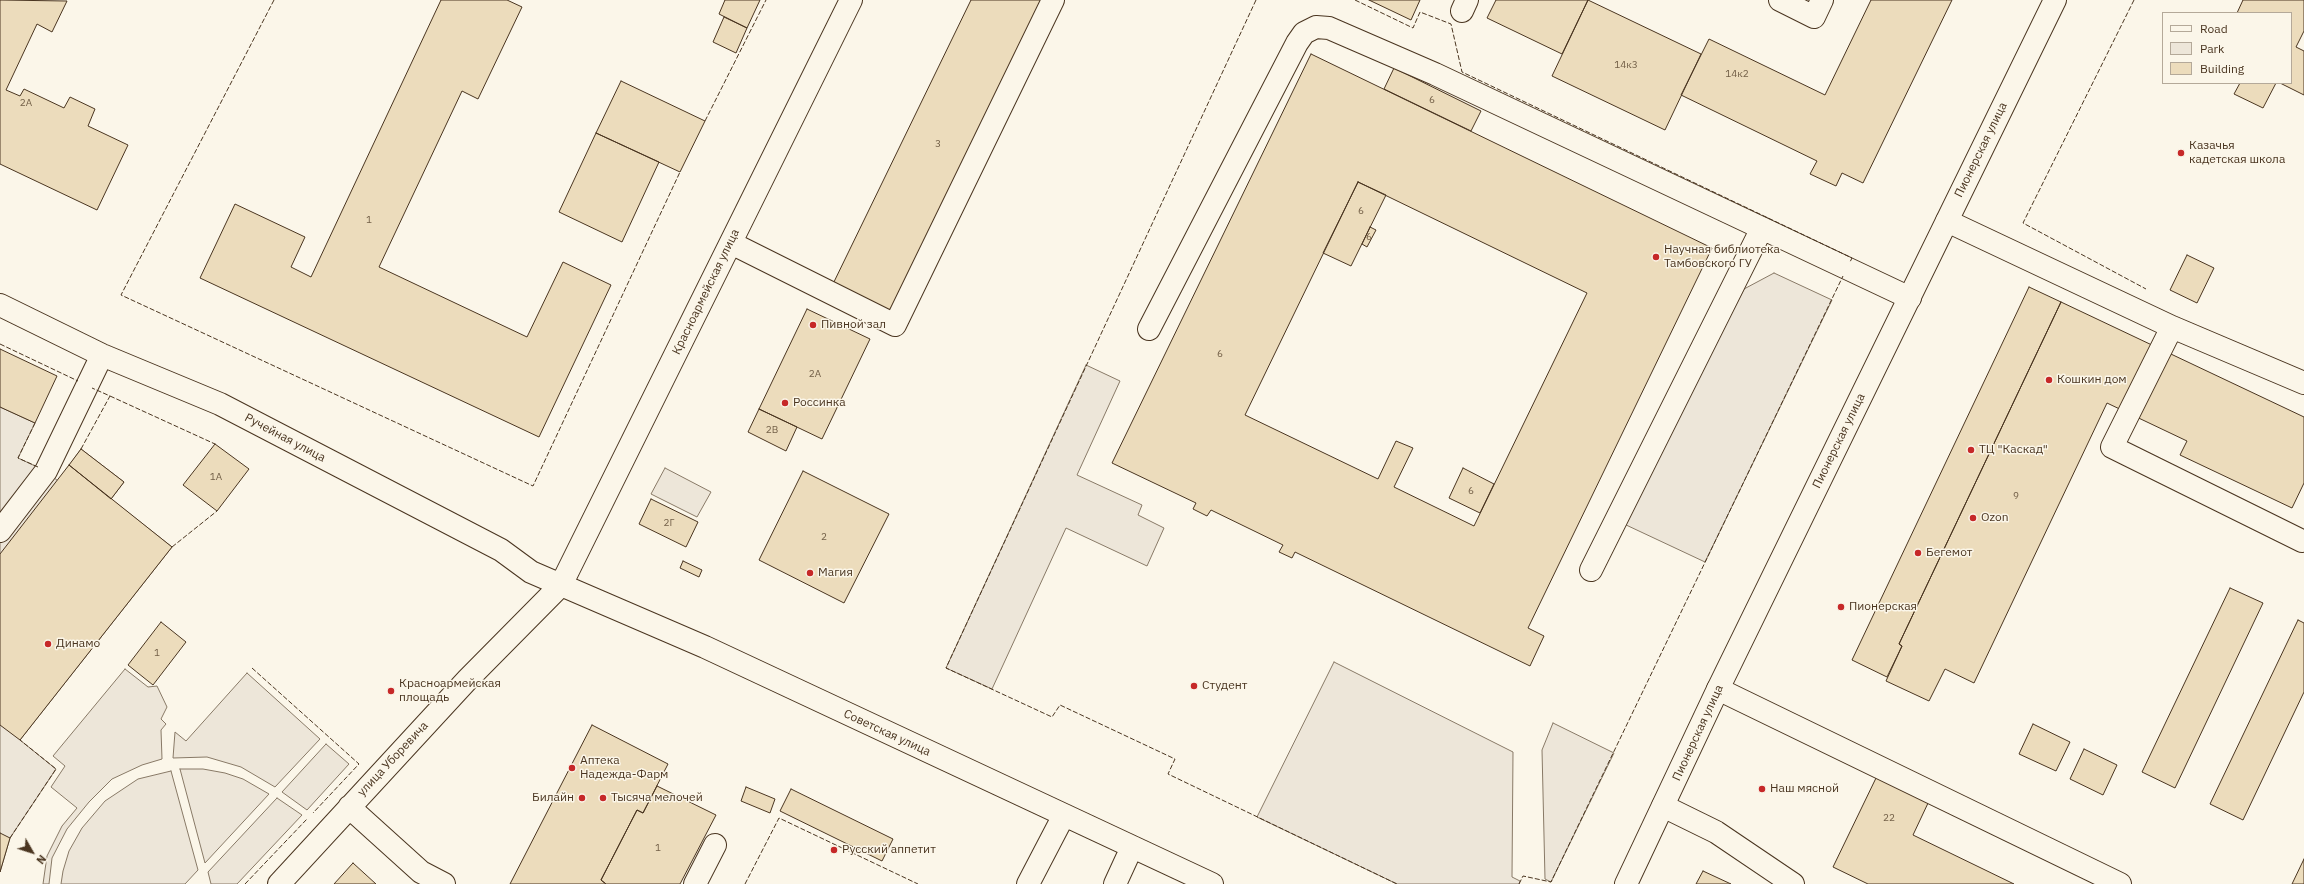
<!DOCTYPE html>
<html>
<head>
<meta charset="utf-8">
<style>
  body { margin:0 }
  #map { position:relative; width:2304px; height:884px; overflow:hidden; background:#fbf6e9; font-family:"IBM Plex Sans",sans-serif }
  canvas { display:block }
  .legend { position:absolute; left:2162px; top:12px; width:130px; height:72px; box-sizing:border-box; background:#fbf6e9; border:1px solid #b4a999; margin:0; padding:5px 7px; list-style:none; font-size:12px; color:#4a3520 }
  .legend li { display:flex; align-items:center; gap:8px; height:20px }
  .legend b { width:20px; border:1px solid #b4a999 }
  .north { position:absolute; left:12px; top:832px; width:40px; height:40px; -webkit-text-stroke:3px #fbf6e9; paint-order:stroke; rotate:129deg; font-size:11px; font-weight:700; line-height:16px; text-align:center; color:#4a3520 }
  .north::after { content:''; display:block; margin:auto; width:14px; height:18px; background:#4a3520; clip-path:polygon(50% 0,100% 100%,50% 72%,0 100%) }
</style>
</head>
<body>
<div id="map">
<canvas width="2304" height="884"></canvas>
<ul class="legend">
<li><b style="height:5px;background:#fbf6e9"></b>Road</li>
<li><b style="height:11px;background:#ede6d9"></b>Park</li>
<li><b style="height:11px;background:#ecdcbc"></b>Building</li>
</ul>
<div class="north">N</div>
</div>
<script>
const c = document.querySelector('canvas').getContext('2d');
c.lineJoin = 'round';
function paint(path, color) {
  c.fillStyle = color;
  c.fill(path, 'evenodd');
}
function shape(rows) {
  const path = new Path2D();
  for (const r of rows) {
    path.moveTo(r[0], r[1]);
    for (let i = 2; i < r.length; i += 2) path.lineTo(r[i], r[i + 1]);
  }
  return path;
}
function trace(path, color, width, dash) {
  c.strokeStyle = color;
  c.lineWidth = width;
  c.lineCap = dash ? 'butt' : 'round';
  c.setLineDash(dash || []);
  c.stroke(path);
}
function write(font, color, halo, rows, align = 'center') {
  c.font = font + ' "IBM Plex Sans",sans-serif';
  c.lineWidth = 3;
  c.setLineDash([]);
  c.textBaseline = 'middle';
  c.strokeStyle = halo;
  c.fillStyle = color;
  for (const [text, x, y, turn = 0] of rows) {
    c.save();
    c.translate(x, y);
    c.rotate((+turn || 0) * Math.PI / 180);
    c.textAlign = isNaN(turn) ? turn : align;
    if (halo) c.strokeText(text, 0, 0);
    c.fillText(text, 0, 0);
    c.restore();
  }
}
const green = shape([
  [1774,273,1832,300,1705,562,1624,524,1744,289,1774,273],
  [1086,365,1120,381,1077,475,1142,505,1138,515,1164,528,1147,566,1066,528,992,689,946,668,1086,365],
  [0,407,35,423,18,458,46,471,58,481,81,449,124,482,111,499,172,547,20,740,56,769,10,838,0,872,0,407],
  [665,468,711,492,697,517,651,494,665,468],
  [1334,662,1513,752,1512,877,1520,881,1519,884,1397,884,1257,817,1334,662],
  [125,669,148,687,157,686,167,707,161,719,166,724,161,730,162,759,142,765,112,779,89,802,67,829,52,858,49,884,43,884,47,856,62,826,77,808,51,787,65,766,53,756,125,669],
  [247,673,320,739,275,787,241,767,207,757,173,758,175,732,186,741,247,673],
  [1553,723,1614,753,1551,882,1545,879,1542,750,1553,723],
  [326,744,349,764,307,810,282,792,326,744],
  [180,769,203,769,225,773,243,779,269,794,205,863,180,769],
  [171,771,198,870,185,884,61,884,63,871,69,851,82,828,105,801,138,779,171,771],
  [277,798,302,815,237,884,211,884,208,872,277,798]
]);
const building = shape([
  [0,0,67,1,52,32,37,24,6,90,20,96,24,89,64,108,70,97,95,109,88,126,128,145,97,210,0,164,0,0],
  [441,0,507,0,522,7,478,99,462,91,379,267,527,337,563,262,611,285,539,437,200,278,235,204,305,237,291,267,311,277,441,0],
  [725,0,760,0,747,28,719,14,725,0],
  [971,0,1045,0,891,317,831,288,971,0],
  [1369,0,1420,0,1411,20,1369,0],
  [1496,0,1588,0,1562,54,1487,18,1496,0],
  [1588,0,1701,54,1665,130,1552,76,1588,0],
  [1871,0,1952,0,1863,183,1842,173,1836,186,1810,174,1817,161,1681,95,1709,39,1825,95,1871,0],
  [2243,0,2304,0,2304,31,2296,47,2304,51,2304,95,2280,83,2291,83,2291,13,2237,13,2243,0],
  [724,17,747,28,736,53,713,42,724,17],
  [1311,54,1712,248,1528,628,1544,636,1530,666,1295,552,1292,558,1279,552,1283,545,1211,510,1207,516,1193,509,1196,503,1112,463,1311,54],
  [1358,182,1587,293,1474,526,1394,487,1413,448,1396,441,1378,479,1245,415,1358,182],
  [1394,68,1481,111,1471,131,1384,89,1394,68],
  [621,81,705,121,680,172,596,133,621,81],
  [2240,83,2276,83,2263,108,2234,94,2240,83],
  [596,133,659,162,622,242,559,212,596,133],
  [1358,182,1386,195,1351,266,1323,253,1358,182],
  [1370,227,1376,230,1367,247,1362,244,1370,227],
  [2187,255,2214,268,2197,303,2170,290,2187,255],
  [2029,287,2061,302,1899,644,1902,646,1887,677,1852,660,2029,287],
  [2061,302,2304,417,2304,483,2292,508,2180,455,2187,441,2107,403,1974,683,1945,669,1929,701,1886,681,1902,646,1899,644,2061,302],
  [807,309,870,339,822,439,759,409,807,309],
  [0,349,57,376,35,423,0,407,0,349],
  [759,409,797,427,786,451,748,432,759,409],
  [215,444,249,469,217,511,183,485,215,444],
  [81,449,124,482,111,499,69,465,81,449],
  [69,465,172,547,20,740,0,725,0,554,69,465],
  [1463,468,1494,484,1480,513,1449,498,1463,468],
  [803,471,889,514,844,603,759,560,803,471],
  [651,499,698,522,686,547,639,524,651,499],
  [683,561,702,570,699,577,680,568,683,561],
  [2230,588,2263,603,2175,788,2142,772,2230,588],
  [2298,620,2304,623,2304,692,2243,820,2210,804,2298,620],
  [161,622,186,642,153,685,128,665,161,622],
  [2033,724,2070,742,2056,771,2019,754,2033,724],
  [592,725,668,764,643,813,637,810,601,880,606,884,510,884,592,725],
  [2084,749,2117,765,2103,795,2070,779,2084,749],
  [1877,776,1929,801,1913,835,2014,884,1868,884,1833,867,1877,776],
  [657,786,716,815,680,884,606,884,601,880,637,810,643,813,657,786],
  [746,787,775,799,770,813,741,801,746,787],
  [791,789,893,839,882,861,780,811,791,789],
  [0,833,10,838,0,872,0,833],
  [2304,859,2304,884,2292,884,2304,859],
  [353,863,376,884,334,884,353,863],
  [1703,871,1731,884,1696,884,1703,871]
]);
const minor = shape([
  [1780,0,1814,17,1822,0],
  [1462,11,1467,0],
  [1947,221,2172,327,2304,383],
  [731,243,895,325,1053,0],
  [0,305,102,355,220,404,501,550,531,572,705,647,1212,884],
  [2172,327,2112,447,2302,541],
  [1149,329,1297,43,1304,33,1316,27,1329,28,1435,74,1910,298],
  [0,531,46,471,102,355],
  [1591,570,1762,228],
  [1718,689,2120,884],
  [1663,806,1716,832,1793,884],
  [349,807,421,872,444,884],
  [279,884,468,679,561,585,851,0],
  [695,884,715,845],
  [1028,884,1064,815],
  [1115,884,1132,847]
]);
const major = shape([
  [1626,884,1718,689,2055,0]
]);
const fence = shape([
  [274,0,121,295,533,486,680,172],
  [1256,0,946,668,1052,717,1060,705,1175,759,1168,774,1397,884],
  [1355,0,1413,28,1420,12,1451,24,1462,72,1852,258,1850,262],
  [2134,0,2023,223,2146,289],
  [705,121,766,0],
  [0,344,78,381],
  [110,396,215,444],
  [35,423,18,458,38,467],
  [81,449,110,396,92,388],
  [172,547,217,511],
  [252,668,359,764,313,813],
  [10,838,56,769,20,740],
  [245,884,307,819],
  [745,884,779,818,918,884],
  [1519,884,1523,876,1551,882,1843,276]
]);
const markers = [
  [2181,153,4,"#c62828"],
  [1656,257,4,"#c62828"],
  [813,325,4,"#c62828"],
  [2049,380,4,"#c62828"],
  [785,403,4,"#c62828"],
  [1971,450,4,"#c62828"],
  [1973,518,4,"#c62828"],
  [1918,553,4,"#c62828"],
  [810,573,4,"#c62828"],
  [1841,607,4,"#c62828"],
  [48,644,4,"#c62828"],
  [1194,686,4,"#c62828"],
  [391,691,4,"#c62828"],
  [572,768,4,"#c62828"],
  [1762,789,4,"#c62828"],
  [582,798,4,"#c62828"],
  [603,798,4,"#c62828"],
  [834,850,4,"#c62828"]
];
const numberNames = [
  ["14к3",1626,65],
  ["14к2",1737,74],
  ["6",1432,100],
  ["2А",26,103],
  ["3",938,144],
  ["6",1361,211],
  ["1",369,220],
  ["6",1369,237],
  ["6",1220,354],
  ["2А",815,374],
  ["2В",772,430],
  ["1А",216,477],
  ["6",1471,491],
  ["9",2016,496],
  ["2Г",669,523],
  ["2",824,537],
  ["1",157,653],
  ["22",1889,818],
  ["1",658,848]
];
const poiNames = [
  ["Казачья",2189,146],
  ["кадетская школа",2189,160],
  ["Научная библиотека",1664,250],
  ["Тамбовского ГУ",1664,264],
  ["Пивной зал",821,325],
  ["Кошкин дом",2057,380],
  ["Россинка",793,403],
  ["ТЦ \"Каскад\"",1979,450],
  ["Ozon",1981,518],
  ["Бегемот",1926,553],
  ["Магия",818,573],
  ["Пионерская",1849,607],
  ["Динамо",56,644],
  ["Красноармейская",399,684],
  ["площадь",399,698],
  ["Студент",1202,686],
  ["Аптека",580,761],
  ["Надежда-Фарм",580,775],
  ["Наш мясной",1770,789],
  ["Билайн",574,798,"right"],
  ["Тысяча мелочей",611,798],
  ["Русский аппетит",842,850]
];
const streetNames = [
  ["Пионерская улица",1981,150,-64],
  ["Красноармейская улица",706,292,-64],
  ["Ручейная улица",285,438,28],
  ["Пионерская улица",1839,441,-64],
  ["Советская улица",887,733,25],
  ["Пионерская улица",1698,733,-65],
  ["улица Уборевича",393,759,-47]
];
paint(green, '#ede6d9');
trace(green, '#887966', 1);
paint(building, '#ecdcbc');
trace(building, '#4a3520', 1);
trace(minor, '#4a3520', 24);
trace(major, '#4a3520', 24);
trace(minor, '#fbf6e9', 22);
trace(major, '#fbf6e9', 22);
trace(fence, '#4a3520', 1, [5, 2]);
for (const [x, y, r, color] of markers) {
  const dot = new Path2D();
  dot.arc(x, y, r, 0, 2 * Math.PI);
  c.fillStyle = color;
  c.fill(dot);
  trace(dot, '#fbf6e9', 1.5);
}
write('10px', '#725f47', null, numberNames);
write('12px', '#4a3520', '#fbf6e9', poiNames, 'left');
write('12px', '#4a3520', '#fbf6e9', streetNames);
</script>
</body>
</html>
